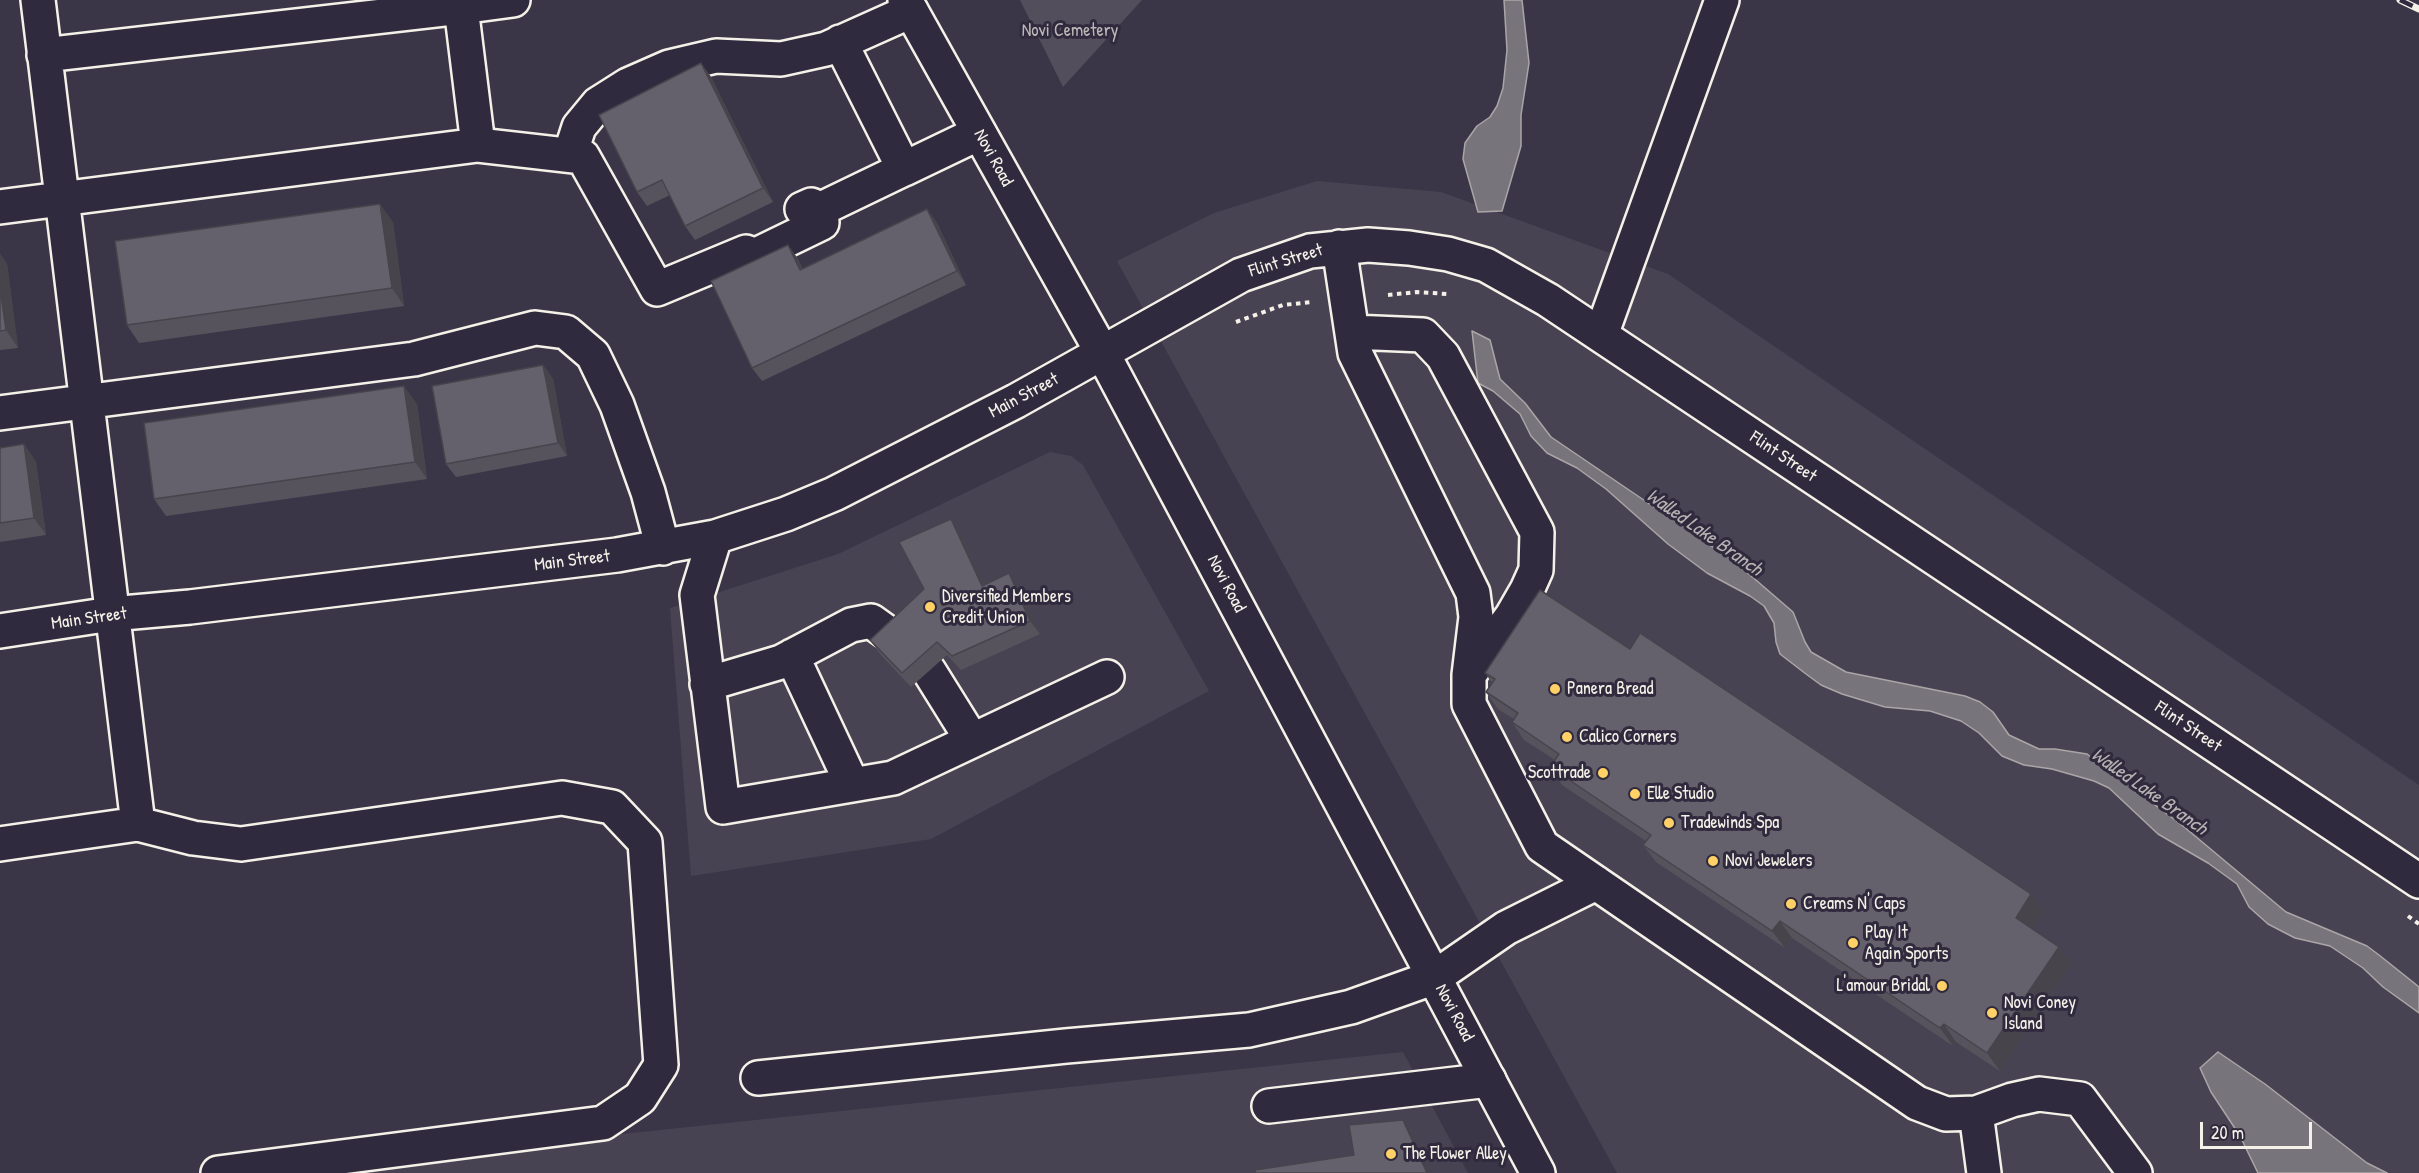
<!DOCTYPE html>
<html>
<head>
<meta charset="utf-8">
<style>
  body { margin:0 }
  #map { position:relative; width:2419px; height:1173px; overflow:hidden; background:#3b3647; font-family:"Patrick Hand",sans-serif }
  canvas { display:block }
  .scale { position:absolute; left:2200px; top:1122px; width:112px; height:27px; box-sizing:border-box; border:3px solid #f4f1e8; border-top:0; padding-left:8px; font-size:18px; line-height:21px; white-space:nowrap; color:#f4f1e8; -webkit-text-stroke:4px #2f2a3d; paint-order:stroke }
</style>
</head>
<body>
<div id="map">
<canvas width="2419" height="1173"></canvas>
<div class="scale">20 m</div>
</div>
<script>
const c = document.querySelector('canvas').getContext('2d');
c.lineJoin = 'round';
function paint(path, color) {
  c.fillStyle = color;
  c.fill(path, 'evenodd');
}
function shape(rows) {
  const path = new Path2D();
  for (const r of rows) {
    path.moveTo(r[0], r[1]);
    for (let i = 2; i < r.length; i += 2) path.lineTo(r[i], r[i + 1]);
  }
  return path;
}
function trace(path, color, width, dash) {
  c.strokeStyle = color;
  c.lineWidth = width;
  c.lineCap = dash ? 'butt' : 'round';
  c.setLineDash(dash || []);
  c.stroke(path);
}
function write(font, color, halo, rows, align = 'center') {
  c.font = font + ' "Patrick Hand",sans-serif';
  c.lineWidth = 6;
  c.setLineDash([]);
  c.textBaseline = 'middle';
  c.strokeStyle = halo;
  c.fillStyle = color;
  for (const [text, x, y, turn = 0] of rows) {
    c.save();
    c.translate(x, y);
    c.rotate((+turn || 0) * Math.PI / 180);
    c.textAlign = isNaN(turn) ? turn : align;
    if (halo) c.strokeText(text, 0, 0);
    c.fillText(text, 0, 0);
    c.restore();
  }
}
const built = shape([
  [1317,181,1441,192,1668,274,2419,785,2419,1173,1617,1173,1117,261,1214,213],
  [1050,452,1071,456,1083,465,1209,691,931,839,691,876,670,608,838,554],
  [1403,1052,1468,1173,251,1173]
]);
const green = shape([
  [1020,0,1142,0,1063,87]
]);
const water = shape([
  [1504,0,1522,0,1529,63,1521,115,1521,146,1502,211,1478,212,1463,159,1465,143,1477,126,1490,117,1497,106,1503,88,1507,50,1504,0],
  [1472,331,1490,340,1500,379,1525,403,1551,437,1735,562,1793,612,1805,642,1811,652,1846,672,1965,696,1980,702,1993,712,2009,735,2039,749,2055,749,2087,754,2183,826,2286,912,2367,946,2379,955,2419,987,2419,1013,2383,987,2363,968,2330,946,2295,938,2268,924,2249,907,2237,884,2208,863,2158,834,2109,788,2094,781,2052,769,2024,765,2002,756,1979,733,1961,721,1930,711,1885,707,1842,694,1821,685,1806,674,1780,654,1776,642,1774,623,1764,606,1750,596,1707,573,1668,544,1606,489,1577,468,1547,453,1531,436,1520,414,1493,391,1478,383,1472,331],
  [2218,1052,2265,1084,2367,1163,2387,1173,2258,1173,2240,1136,2211,1092,2200,1068,2218,1052]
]);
const path = shape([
  [1388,295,1417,292,1447,294],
  [1236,322,1283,305,1312,302],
  [2408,916,2419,924]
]);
const minor = shape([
  [38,0,138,824,193,838,241,844,562,798,612,807,645,842,661,1065,640,1098,603,1123,218,1173],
  [840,42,904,169,979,133],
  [44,55,461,7],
  [478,145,583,157,657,289,746,252,754,256,822,223,821,209],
  [570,155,579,127,598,104,628,85,669,67,716,56,781,59,826,49,911,11],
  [0,207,478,145,461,7,513,0],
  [802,209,811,205,821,209,904,169],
  [1339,247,1355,353,1473,593,1476,617,1469,675,1469,704,1542,846,1917,1103,1946,1114,1976,1113,2012,1100,2039,1094,2080,1099,2135,1173],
  [1352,332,1423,335,1443,356,1537,532,1536,570,1527,590,1512,616,1471,672],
  [1601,335,1722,0],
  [0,413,414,359,535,328,566,332,593,355,617,405,648,492,663,548],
  [715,537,697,595,723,807,893,778,1107,677],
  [0,631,111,614,190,607,617,555,715,537,786,514,834,494,1016,401,1241,275,1310,251,1368,245,1409,248,1448,254,1486,265,1548,300,2419,881],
  [792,656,852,784],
  [929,671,972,740],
  [707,684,781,662,851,625,871,621,896,639],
  [0,844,138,824],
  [758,1078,1066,1046,1249,1030,1351,1007,1435,977,1506,928,1596,883],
  [1269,1106,1489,1080],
  [1976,1113,1984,1173]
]);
const major = shape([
  [905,0,1103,354,1538,1173]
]);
const rail = shape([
  [2400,0,2419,9]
]);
const wall = shape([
  [701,63,711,77,773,202,695,240,685,226,670,195,647,206,637,192],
  [927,209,937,223,966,285,762,381,752,368,788,245,798,259,803,269],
  [393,222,404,306,139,343,127,325],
  [0,254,7,264,18,348,0,350],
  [543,365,553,379,567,456,456,477,446,464],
  [417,404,427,479,166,516,154,499],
  [24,444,36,462,46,535,0,542,0,448],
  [960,532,984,585,1018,587,1040,634,961,670,947,655,911,687,880,654,870,640,924,589],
  [1630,649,2031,894,2043,912,2032,929,2059,947,2071,964,2000,1071,1956,1042,1953,1046,1792,938,1785,948,1656,862,1643,845,1646,841,1562,785,1550,767,1555,760,1524,740,1512,722,1514,719,1498,709,1486,692,1492,683,1485,673]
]);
const shadedWall = shape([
  [701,63,711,77,773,202,763,188],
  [380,204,393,222,404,306,392,288],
  [927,209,937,223,966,285,957,271],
  [788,245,798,259,810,284,800,270],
  [0,254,7,264,18,348,6,330,0,288],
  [543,365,553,379,567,456,558,443],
  [404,386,417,404,427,479,415,462],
  [24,444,36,462,46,535,34,518],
  [951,519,960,532,991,600,982,586],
  [1009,573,1018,587,1040,634,1030,621],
  [2031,894,2043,912,2028,935,2016,918],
  [1780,921,1792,938,1785,948,1772,931],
  [2059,947,2071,964,2000,1071,1987,1053],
  [1944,1024,1956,1042,1953,1046,1940,1028],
  [1403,1120,1412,1134,1430,1173,1427,1173]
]);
const building = shape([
  [701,63,763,188,685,226,662,180,637,192,599,115,701,63],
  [380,204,392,288,127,325,115,241,380,204],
  [927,209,957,271,752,368,711,281,788,245,800,270,927,209],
  [0,288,6,330,0,331,0,288],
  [543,365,558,443,446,464,432,386,543,365],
  [404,386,415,462,154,499,144,423,404,386],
  [24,444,34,518,0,523,0,448,24,444],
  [951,519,982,586,1009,573,1030,621,952,656,937,642,902,673,870,640,924,589,899,542,951,519],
  [1540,590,1630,649,1640,633,2031,894,2016,918,2059,947,1987,1053,1944,1024,1940,1028,1780,921,1772,931,1643,845,1651,835,1550,767,1559,754,1512,722,1518,713,1486,692,1495,679,1485,673,1540,590],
  [1403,1120,1427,1173,1255,1173,1255,1170,1354,1155,1349,1125,1403,1120]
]);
const markers = [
  [930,607,6,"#ffd166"],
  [1555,689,6,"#ffd166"],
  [1567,737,6,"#ffd166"],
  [1603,773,6,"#ffd166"],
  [1635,794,6,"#ffd166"],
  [1669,823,6,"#ffd166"],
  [1713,861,6,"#ffd166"],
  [1791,904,6,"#ffd166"],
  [1853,943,6,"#ffd166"],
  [1942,986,6,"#ffd166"],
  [1992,1013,6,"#ffd166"],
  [1391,1154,6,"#ffd166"]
];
const parkNames = [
  ["Novi Cemetery",1070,31]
];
const streetNames = [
  ["Novi Road",993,158,61],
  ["Flint Street",1286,261,-17],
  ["Main Street",1024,396,-28],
  ["Flint Street",1783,457,34],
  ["Main Street",572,561,-7],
  ["Novi Road",1226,584,62],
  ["Main Street",89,619,-8],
  ["Flint Street",2188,727,34],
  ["Novi Road",1454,1013,62]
];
const poiNames = [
  ["Diversified Members",942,597],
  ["Credit Union",942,618],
  ["Panera Bread",1567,689],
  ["Calico Corners",1579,737],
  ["Scottrade",1591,773,"right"],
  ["Elle Studio",1647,794],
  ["Tradewinds Spa",1681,823],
  ["Novi Jewelers",1725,861],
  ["Creams N' Caps",1803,904],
  ["Play It",1865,933],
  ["Again Sports",1865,954],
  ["L'amour Bridal",1930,986,"right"],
  ["Novi Coney",2004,1003],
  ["Island",2004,1024],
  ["The Flower Alley",1403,1154]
];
const waterNames = [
  ["Walled Lake Branch",1704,533,35],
  ["Walled Lake Branch",2149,792,35]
];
paint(built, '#484352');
paint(green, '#534e5c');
paint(water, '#78747b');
trace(water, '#aaa6a7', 1.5);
trace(minor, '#f4f1e8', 38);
trace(major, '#f4f1e8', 38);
trace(path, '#f4f1e8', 4, [4.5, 4.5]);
trace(minor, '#2f2a3d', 33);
trace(major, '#2f2a3d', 33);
trace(rail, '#f4f1e8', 7);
trace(rail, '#2f2a3d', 4.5, [14]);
paint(wall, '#57535d');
paint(shadedWall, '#47444c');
paint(building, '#65616c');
trace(building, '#47444c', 1.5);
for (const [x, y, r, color] of markers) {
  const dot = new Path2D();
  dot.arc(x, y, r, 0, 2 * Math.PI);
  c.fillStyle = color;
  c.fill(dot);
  trace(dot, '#2f2a3d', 2);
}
write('18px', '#bcb8b7', '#2f2a3d', parkNames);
write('18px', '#f4f1e8', '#2f2a3d', streetNames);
write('18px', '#f4f1e8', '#2f2a3d', poiNames, 'left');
write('italic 20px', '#b6b2b2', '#2f2a3d', waterNames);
</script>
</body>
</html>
